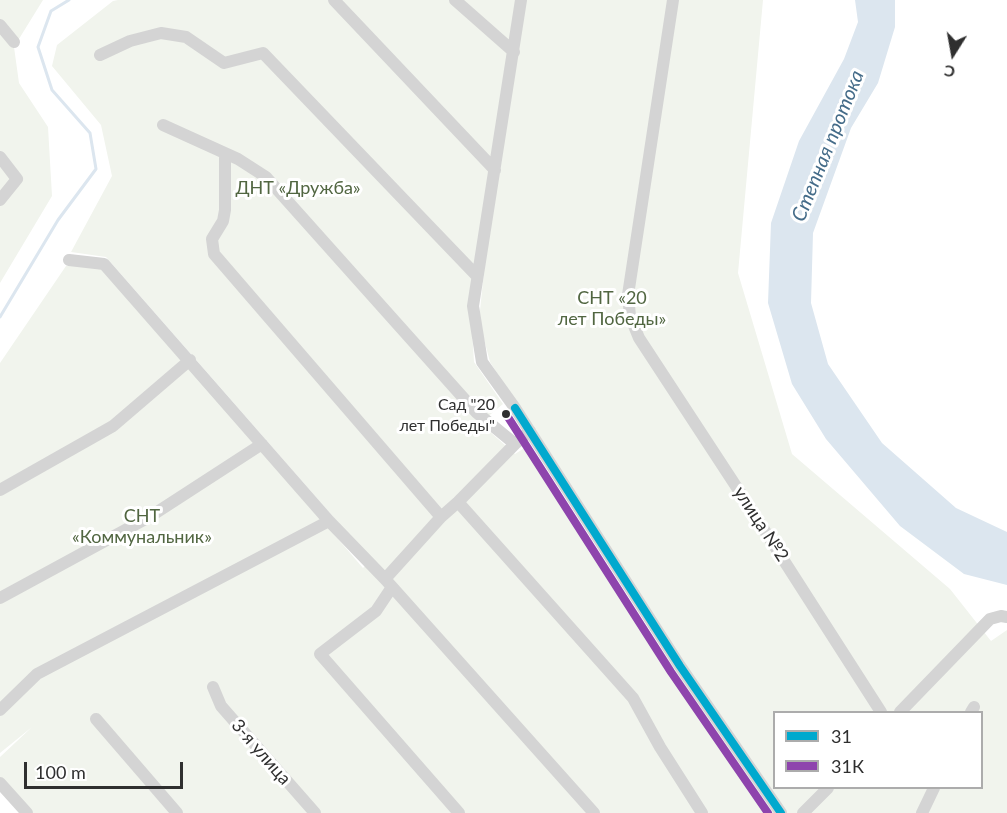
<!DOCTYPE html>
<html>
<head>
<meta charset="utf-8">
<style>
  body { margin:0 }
  #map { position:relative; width:1007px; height:813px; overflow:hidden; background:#fff; font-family:Lato,sans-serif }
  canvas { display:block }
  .legend { position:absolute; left:773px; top:711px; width:210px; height:78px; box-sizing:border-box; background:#fff; border:2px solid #acacac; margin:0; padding:8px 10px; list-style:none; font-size:18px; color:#2f2f2f }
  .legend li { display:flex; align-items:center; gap:12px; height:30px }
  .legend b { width:30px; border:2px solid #acacac }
  .north { position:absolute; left:923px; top:24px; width:60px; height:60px; -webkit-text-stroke:4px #fff; paint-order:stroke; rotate:191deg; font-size:16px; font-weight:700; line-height:24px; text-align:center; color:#2f2f2f }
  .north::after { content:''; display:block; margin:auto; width:21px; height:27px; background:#2f2f2f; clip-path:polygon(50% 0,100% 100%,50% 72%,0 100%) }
  .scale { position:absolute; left:24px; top:762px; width:159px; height:27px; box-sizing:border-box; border:3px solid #2f2f2f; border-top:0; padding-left:8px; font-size:18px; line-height:21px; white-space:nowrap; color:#2f2f2f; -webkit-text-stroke:4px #fff; paint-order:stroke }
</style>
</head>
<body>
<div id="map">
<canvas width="1007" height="813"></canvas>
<ul class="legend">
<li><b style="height:8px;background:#00a9ce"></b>31</li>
<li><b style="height:8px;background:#8e44ad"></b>31К</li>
</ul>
<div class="north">С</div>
<div class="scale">100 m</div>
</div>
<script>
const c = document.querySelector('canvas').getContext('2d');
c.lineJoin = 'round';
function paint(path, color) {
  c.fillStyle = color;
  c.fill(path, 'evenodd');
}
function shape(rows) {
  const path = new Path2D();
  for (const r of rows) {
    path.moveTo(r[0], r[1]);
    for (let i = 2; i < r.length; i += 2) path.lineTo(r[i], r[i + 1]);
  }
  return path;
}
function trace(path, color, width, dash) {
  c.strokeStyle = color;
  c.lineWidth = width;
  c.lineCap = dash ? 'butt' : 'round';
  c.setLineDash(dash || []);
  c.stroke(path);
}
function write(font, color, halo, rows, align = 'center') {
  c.font = font + ' Lato,sans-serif';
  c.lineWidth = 6;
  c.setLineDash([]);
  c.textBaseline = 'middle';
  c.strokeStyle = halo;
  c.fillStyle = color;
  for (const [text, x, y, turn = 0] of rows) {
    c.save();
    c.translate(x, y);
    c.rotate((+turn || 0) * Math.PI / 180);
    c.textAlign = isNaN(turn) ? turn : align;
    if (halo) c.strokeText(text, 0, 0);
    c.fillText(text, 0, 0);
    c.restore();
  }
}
const green = shape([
  [0,0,43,0,14,47,19,83,48,127,52,196,0,283],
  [118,0,516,0,470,299,474,362,503,404,480,423,515,454,526,447,671,663,544,446,490,362,479,320,486,252,526,0,763,0,738,273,792,454,950,589,991,641,1007,630,1007,813,31,813,0,778,0,757,32,727,0,753,0,363,66,266,103,266,363,568,371,560,106,257,71,252,112,176,101,125,52,66,57,45,113,1],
  [774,712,982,712,982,788,774,788]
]);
const water = shape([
  [855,0,895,0,895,27,878,83,851,128,813,233,811,303,828,364,882,443,956,508,1007,532,1007,585,964,574,900,526,826,439,792,384,768,303,771,223,799,141,844,59,858,22]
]);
const stream = shape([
  [0,317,58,220,96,169,90,133,52,90,38,47,51,11,69,0]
]);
const minor = shape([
  [334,0,495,170],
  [455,0,514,52],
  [521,0,473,306,482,362,515,408,680,666,781,813],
  [673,0,628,295,630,316,639,338,747,503,881,712],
  [0,25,14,42],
  [100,55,130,41,161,33,186,37,224,63,263,53,477,276],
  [163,125,238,159,266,177,476,412,515,444],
  [225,153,225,210,223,221,212,239,214,254,441,517],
  [0,157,17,179,0,200],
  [69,260,104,264,329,521,385,579,594,813],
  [0,490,113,426,190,360],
  [458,502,633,698,660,747,702,813],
  [385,579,441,517,458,502,515,444,530,431],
  [392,587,376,611,320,654,459,813],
  [0,598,151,516,262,444],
  [213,687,221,706,315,813],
  [0,710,37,674,329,521],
  [900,712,990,619,1001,616,1007,617],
  [971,712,974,707],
  [96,719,177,813],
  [0,783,27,813],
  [803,813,828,788],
  [922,813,934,788]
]);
const bus1 = shape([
  [515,408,680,666,781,813]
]);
const bus2 = shape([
  [506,414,671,672,768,813]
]);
const markers = [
  [506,414,5,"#2f2f2f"]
];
const busNames = [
  ["Сад \"20",495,405],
  ["лет Победы\"",495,426]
];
const parkNames = [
  ["ДНТ «Дружба»",298,188],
  ["СНТ «20",612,298],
  ["лет Победы»",612,319],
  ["СНТ",142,516],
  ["«Коммунальник»",142,537]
];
const streetNames = [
  ["улица №2",761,524,57],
  ["3-я улица",261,752,49]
];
const waterNames = [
  ["Степная протока",828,146,-68]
];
paint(green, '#f1f4ed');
paint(water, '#dce6ef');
trace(stream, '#dce6ef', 3);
trace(minor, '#d4d4d4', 12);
trace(bus1, '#00a9ce', 8);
trace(bus2, '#8e44ad', 8);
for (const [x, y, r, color] of markers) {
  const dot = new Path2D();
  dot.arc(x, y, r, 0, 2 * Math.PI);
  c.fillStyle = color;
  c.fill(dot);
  trace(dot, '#fff', 2);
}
write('16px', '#2f2f2f', '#fff', busNames, 'right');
write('18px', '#516641', '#fff', parkNames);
write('18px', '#2f2f2f', '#fff', streetNames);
write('italic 20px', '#456c89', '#fff', waterNames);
</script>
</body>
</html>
